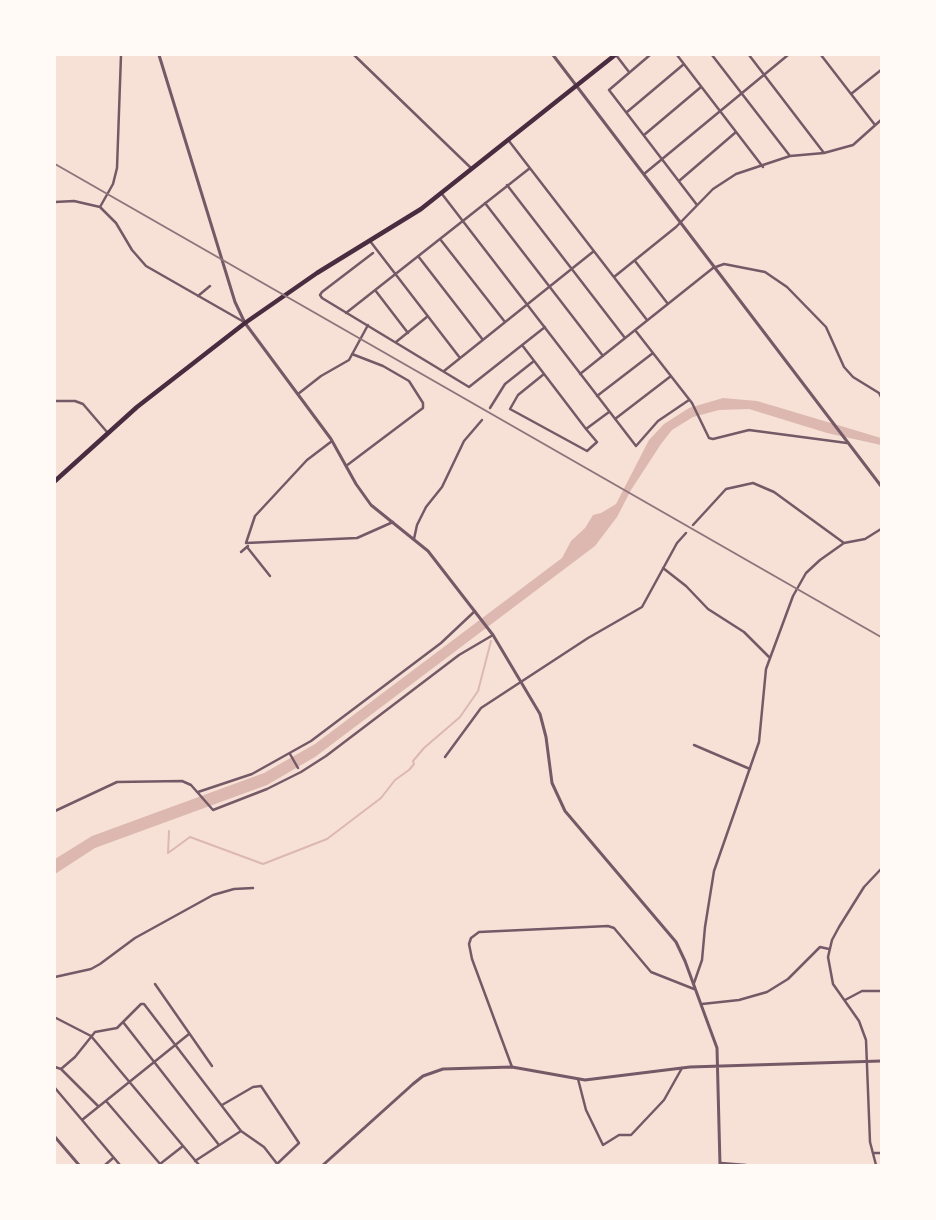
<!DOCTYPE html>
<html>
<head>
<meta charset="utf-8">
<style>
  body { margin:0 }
  #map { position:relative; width:936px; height:1220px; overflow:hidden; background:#f7e1d7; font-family:"Roboto Condensed",sans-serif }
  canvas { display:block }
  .frame { position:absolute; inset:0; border:56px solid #fffaf5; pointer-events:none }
</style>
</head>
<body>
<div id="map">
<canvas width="936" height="1220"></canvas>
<div class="frame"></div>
</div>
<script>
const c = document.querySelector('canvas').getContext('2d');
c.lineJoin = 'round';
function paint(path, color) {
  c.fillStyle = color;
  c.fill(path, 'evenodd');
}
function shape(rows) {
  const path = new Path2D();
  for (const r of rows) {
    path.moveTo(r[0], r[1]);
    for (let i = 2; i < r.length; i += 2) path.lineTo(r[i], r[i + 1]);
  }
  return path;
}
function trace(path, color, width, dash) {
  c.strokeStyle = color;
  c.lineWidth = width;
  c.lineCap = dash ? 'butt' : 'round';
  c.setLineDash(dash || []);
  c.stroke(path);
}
const water = shape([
  [723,398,757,401,784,409,881,438,881,445,827,433,749,409,719,410,693,417,672,430,661,444,631,490,617,517,595,546,315,757,267,785,95,848,55,874,55,859,92,836,264,773,315,744,562,558,571,541,585,528,593,515,601,513,616,504,649,440,664,424,689,408]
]);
const stream = shape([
  [169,831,168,853,190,837,263,864,327,839,381,798,395,780,409,770,414,764,413,761,424,748,460,717,478,691,491,641]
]);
const minor = shape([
  [354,55,471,168],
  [616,55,629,72],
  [650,55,609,90,697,205],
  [677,55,763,167],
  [712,55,790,156],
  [749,55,824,153],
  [821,55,875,125],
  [851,94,881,70],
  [627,112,684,64],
  [644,135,701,87],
  [509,141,647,320],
  [644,174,788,55],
  [679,181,736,132],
  [507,185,625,338],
  [442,194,636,446,658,421,689,400],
  [55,202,74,201,100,207,116,223,132,250,146,266,244,322],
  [485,203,603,356],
  [100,207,113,184,117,168,121,55],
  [440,239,505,322],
  [370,241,460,358],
  [373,253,322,292,320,295,322,298,469,387,545,327],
  [418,256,483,340],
  [635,261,668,304],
  [614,277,676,227,713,189,736,174,790,156,824,153,853,145,881,120],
  [375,290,408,333],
  [198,296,210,286],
  [346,313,530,168],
  [635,330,692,403,709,438,713,439,749,430,847,443],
  [396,342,428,316],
  [522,345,586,429,609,412],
  [444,371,594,251],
  [544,374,518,395,510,409,587,451,597,442,586,429],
  [580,374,713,268,724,264,765,272,787,287,826,327,844,367,853,377,879,393,881,397],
  [298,394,321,376,349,360,368,325],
  [597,396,653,353],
  [55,401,75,401,83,404,107,432],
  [490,408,505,384,534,361],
  [615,419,671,376],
  [332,441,307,460,255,516,246,543,357,538,393,522],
  [346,466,423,408,423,403,409,381,383,366,352,354],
  [693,525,726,489,753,483,774,492,844,543],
  [414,539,417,525,426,507,442,487,464,441,482,420],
  [247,547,270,576],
  [241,552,248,546],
  [663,568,686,586,708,609,744,632,770,658],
  [694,745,750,769],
  [290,754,298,768],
  [445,757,481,708,588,638,642,607,677,543,686,533],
  [198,792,252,774,311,741,441,643,475,611],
  [55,811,117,782,182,781,191,785,213,810,267,789,301,772,326,756,459,655,493,635],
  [55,977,91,969,100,964,135,938,213,895,234,889,253,888],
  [694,983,702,960,705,927,714,871,759,742,766,669,793,596,806,573,820,560,844,543,865,539,881,529],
  [155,984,212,1066],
  [845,1000,862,991,881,991],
  [702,1004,739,1000,767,992,788,979,820,947,829,949],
  [56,1018,91,1036,199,1165],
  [123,1022,219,1145],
  [55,1067,61,1069,75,1057,95,1032,117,1028,141,1004,144,1004,241,1131,264,1147,278,1165],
  [512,1067,472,959,469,944,471,938,479,932,608,926,614,928,651,972,694,989],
  [61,1069,98,1106],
  [578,1079,586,1110,603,1145,619,1135,631,1135,664,1100,682,1068],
  [55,1088,120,1165],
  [106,1101,161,1165],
  [222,1105,253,1087,261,1086,299,1143,277,1164],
  [82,1120,189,1034],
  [873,1153,881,1153],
  [195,1161,241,1131],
  [721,1163,746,1165],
  [160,1164,183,1146],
  [105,1165,113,1158],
  [876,1165,870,1142,866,1040,859,1021,833,984,828,957,832,940,839,927,864,887,881,869]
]);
const tertiary = shape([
  [159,55,235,302,245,323,331,439,356,484,371,505,428,551,493,635,540,714,546,737,552,783,565,811,676,942,685,961,717,1048,720,1165],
  [553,55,881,486],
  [55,1137,79,1165],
  [323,1165,413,1084,423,1076,443,1069,512,1067,585,1080,690,1067,881,1061]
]);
const primary = shape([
  [55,481,137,407,245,323,317,273,421,209,615,55]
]);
const rail = shape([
  [55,164,881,637]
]);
paint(water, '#dcb8b0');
trace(stream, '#dcb8b0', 2);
trace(minor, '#755966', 2.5);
trace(tertiary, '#755966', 3);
trace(primary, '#4a2c40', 4.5);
trace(rail, '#8f747c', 2);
</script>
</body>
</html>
